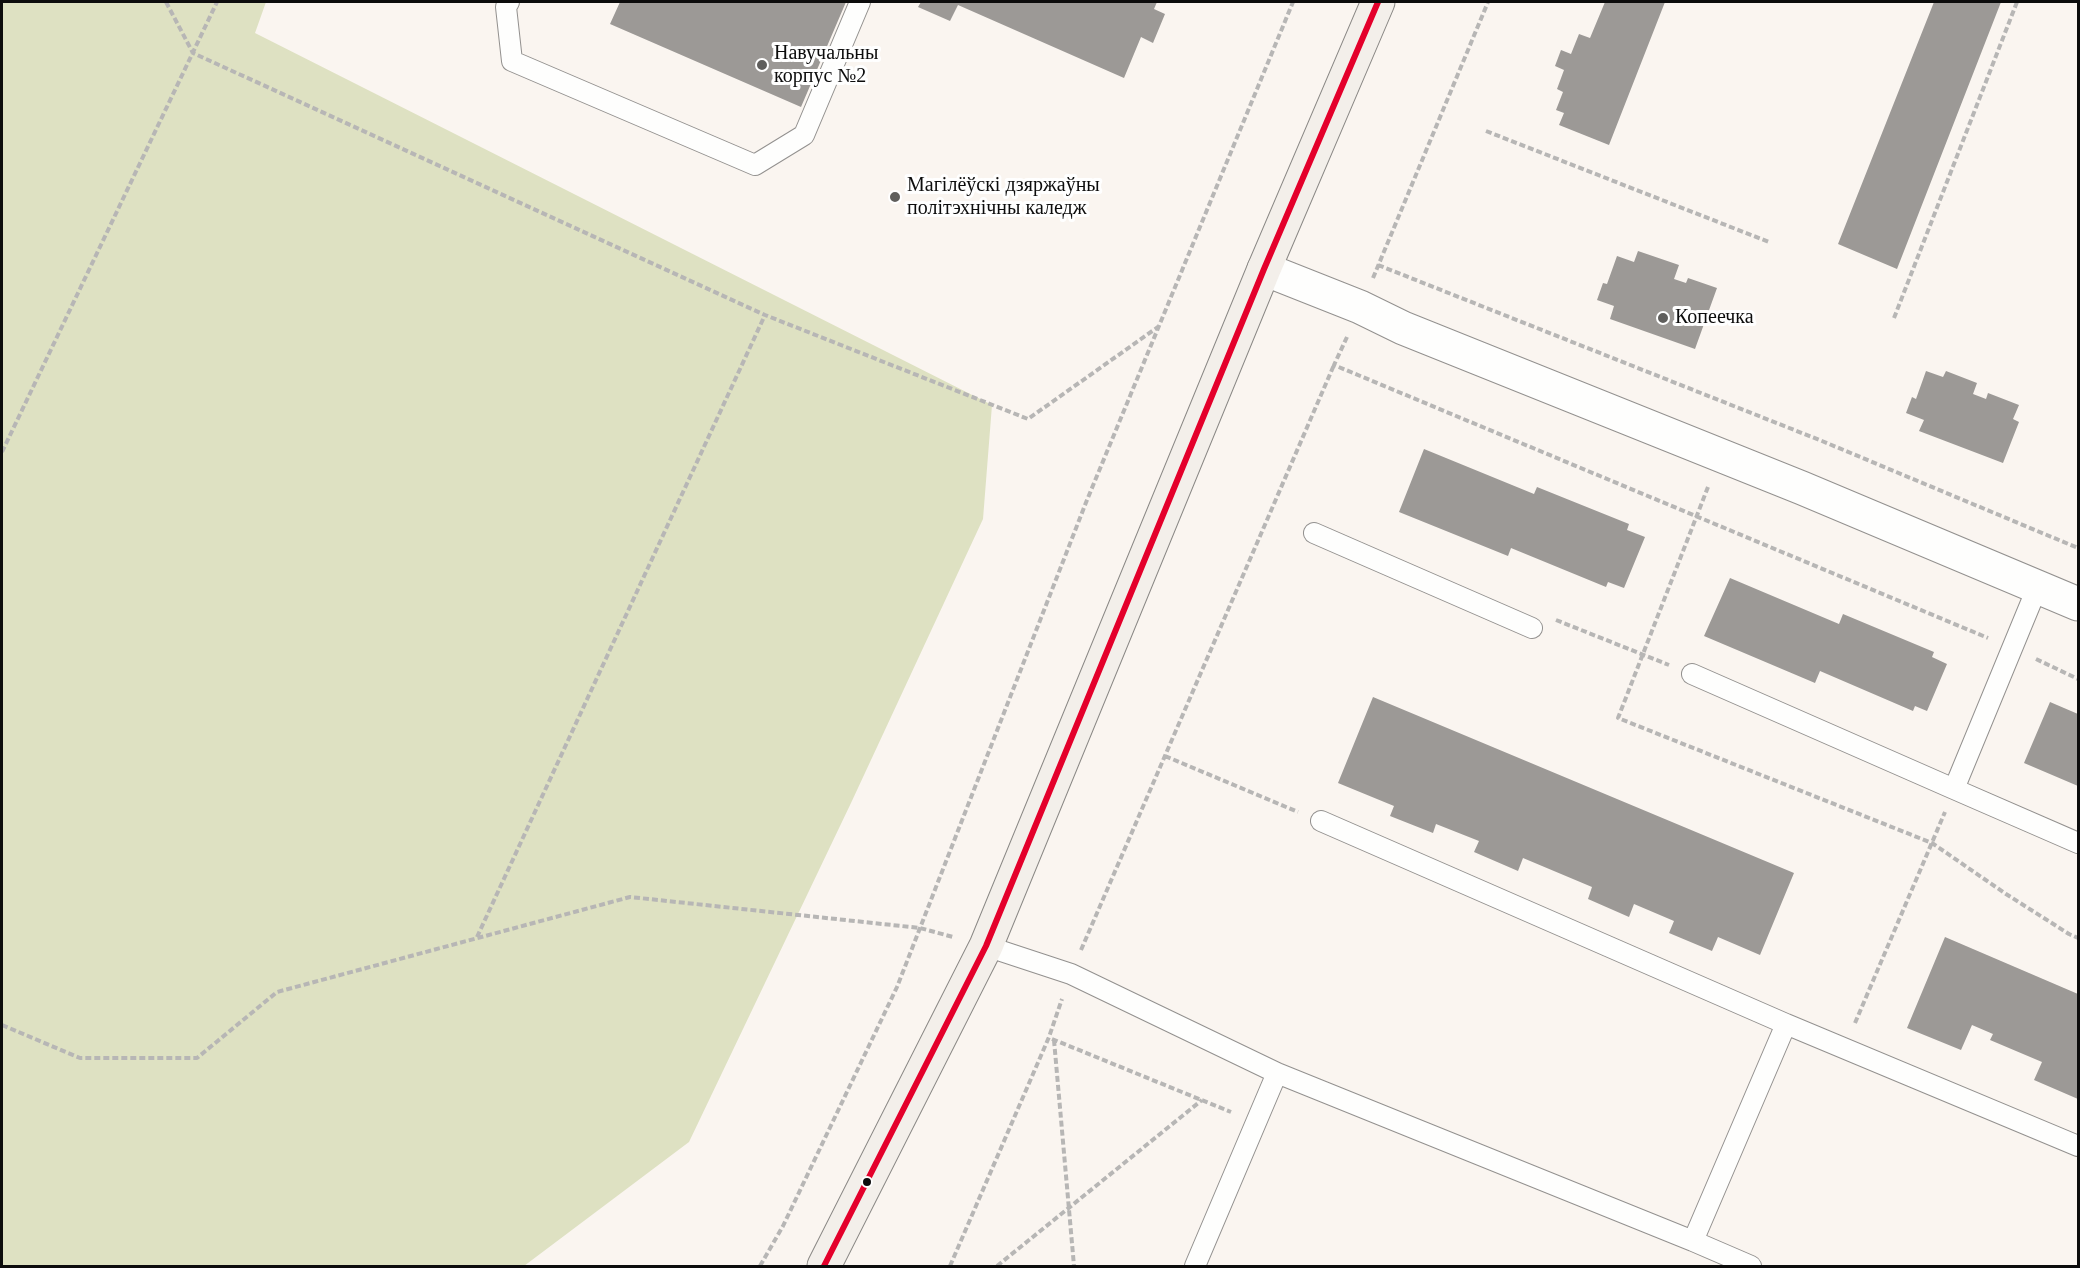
<!DOCTYPE html>
<html>
<head>
<meta charset="utf-8">
<style>
	body { margin:0 }
	#map { position:relative; width:2080px; height:1268px; overflow:hidden; background:#faf5f0; font-family:Georgia,serif }
	canvas { display:block }
	.frame { position:absolute; inset:0; border:3px solid #0c0c0c; pointer-events:none }
</style>
</head>
<body>
<div id="map">
<canvas width="2080" height="1268"></canvas>
<div class="frame"></div>
</div>
<script>
const g = document.querySelector('canvas').getContext('2d');
g.lineJoin = 'round';
function paint(path, color) {
  g.fillStyle = color;
  g.fill(path, 'evenodd');
}
function toPath(rows) {
  const path = new Path2D();
  for (const r of rows) {
    path.moveTo(r[0], r[1]);
    for (let i = 2; i < r.length; i += 2) path.lineTo(r[i], r[i + 1]);
  }
  return path;
}
function stroke(path, color, width, dash) {
  g.strokeStyle = color;
  g.lineWidth = width;
  g.lineCap = dash ? 'butt' : 'round';
  g.setLineDash(dash || []);
  g.stroke(path);
}
function label(font, color, halo, rows, align = 'center') {
  g.font = font + ' Georgia,serif';
  g.lineWidth = 6;
  g.setLineDash([]);
  g.textBaseline = 'middle';
  g.strokeStyle = halo;
  g.fillStyle = color;
  for (const [text, x, y, turn = 0] of rows) {
    g.save();
    g.translate(x, y);
    g.rotate((+turn || 0) * Math.PI / 180);
    g.textAlign = isNaN(turn) ? turn : align;
    if (halo) g.strokeText(text, 0, 0);
    g.fillText(text, 0, 0);
    g.restore();
  }
}
paint(toPath([
	[2,2,266,2,255,33,992,405,983,519,851,803,689,1142,524,1266,2,1266]
]), '#dee1c2');
paint(toPath([
	[620,2,846,2,801,107,610,24],
	[921,2,1157,2,1154,9,1165,14,1153,43,1141,37,1124,78,958,5,950,21,918,7],
	[1605,2,1665,2,1609,145,1559,125,1564,113,1556,110,1563,92,1557,89,1564,70,1555,66,1561,50,1571,54,1579,34,1590,38],
	[1934,2,2001,2,1897,269,1838,244],
	[1638,251,1679,265,1674,279,1686,283,1688,278,1717,288,1695,349,1610,319,1614,306,1597,300,1603,283,1607,284,1617,256,1634,262],
	[1926,371,1943,377,1946,371,1977,383,1973,394,1986,399,1988,393,2019,405,2013,419,2019,422,2003,463,1919,431,1924,420,1906,413,1912,397,1916,399],
	[1424,449,1534,494,1537,487,1629,524,1627,530,1645,537,1624,588,1608,582,1606,587,1511,548,1508,556,1399,512],
	[1730,578,1839,624,1843,614,1934,652,1932,657,1947,664,1927,711,1915,706,1913,711,1820,671,1815,683,1704,636],
	[1373,697,1794,873,1760,955,1718,937,1712,951,1669,933,1674,921,1634,904,1629,917,1588,899,1592,887,1523,858,1518,871,1474,852,1479,841,1436,824,1433,833,1390,816,1394,806,1338,783],
	[2050,702,2078,714,2078,786,2024,763],
	[1945,937,2078,994,2078,1099,2034,1080,2042,1062,1990,1040,1993,1034,1972,1025,1961,1050,1907,1028]
]), '#9c9996');
const service = toPath([
	[509,2,506,7,512,61,755,165,804,135,860,2],
	[1314,533,1532,628],
	[2037,588,1954,789,2078,843],
	[1692,674,1954,789],
	[1321,821,1786,1024],
	[986,946,1071,974,1277,1073,1693,1241,1751,1266],
	[1693,1241,1786,1024,2078,1146],
	[1195,1266,1277,1073]
]);
const minor = toPath([
	[1264,269,1360,307,1403,328,1802,488,2078,604]
]);
const secondary = toPath([
	[824,1266,986,946,1264,269,1378,2]
]);
stroke(service, '#93918f', 22);
stroke(minor, '#93918f', 35);
stroke(secondary, '#8a8885', 35);
stroke(toPath([
	[166,2,193,53,765,315,1028,419,1158,327],
	[1486,131,1769,242],
	[1378,265,1822,441,2078,548],
	[1373,278,1488,2],
	[1894,318,2017,2],
	[1347,337,1334,365,1988,638],
	[2,452,217,2],
	[1708,487,1618,718,1932,843,2006,894,2069,934,2078,938],
	[1556,620,1669,665],
	[2036,659,2078,679],
	[1165,756,1298,812],
	[477,937,765,315],
	[1081,950,1334,365],
	[1855,1023,1945,812],
	[2,1025,80,1058,197,1058,277,992,630,897,920,928,953,937],
	[1052,1039,1231,1112],
	[1054,1040,1074,1266],
	[760,1266,783,1226,897,987,1087,500,1293,2],
	[950,1266,1049,1037,1062,999],
	[997,1266,1202,1100]
]), '#b7b6b5', 4, [6, 3]);
stroke(service, '#fefefd', 20);
stroke(minor, '#fefefd', 33);
stroke(secondary, '#f3efea', 33);
stroke(toPath([
	[824,1266,986,946,1264,269,1378,2]
]), '#e4002b', 6);
for (const [x, y, r, color] of [
	[762,65,6,"#5f5e5c"],
	[895,197,6,"#5f5e5c"],
	[1663,318,6,"#5f5e5c"],
	[867,1182,5,"#0c0c0c"]
]) {
  const dot = new Path2D();
  dot.arc(x, y, r, 0, 2 * Math.PI);
  g.fillStyle = color;
  g.fill(dot);
  stroke(dot, '#fff', 2);
}
label('20px', '#0c0c0c', '#fff', [
	["Навучальны",774,54],
	["корпус №2",774,77],
	["Магілёўскі дзяржаўны",907,186],
	["політэхнічны каледж",907,209],
	["Копеечка",1675,318]
], 'left');
</script>
</body>
</html>
